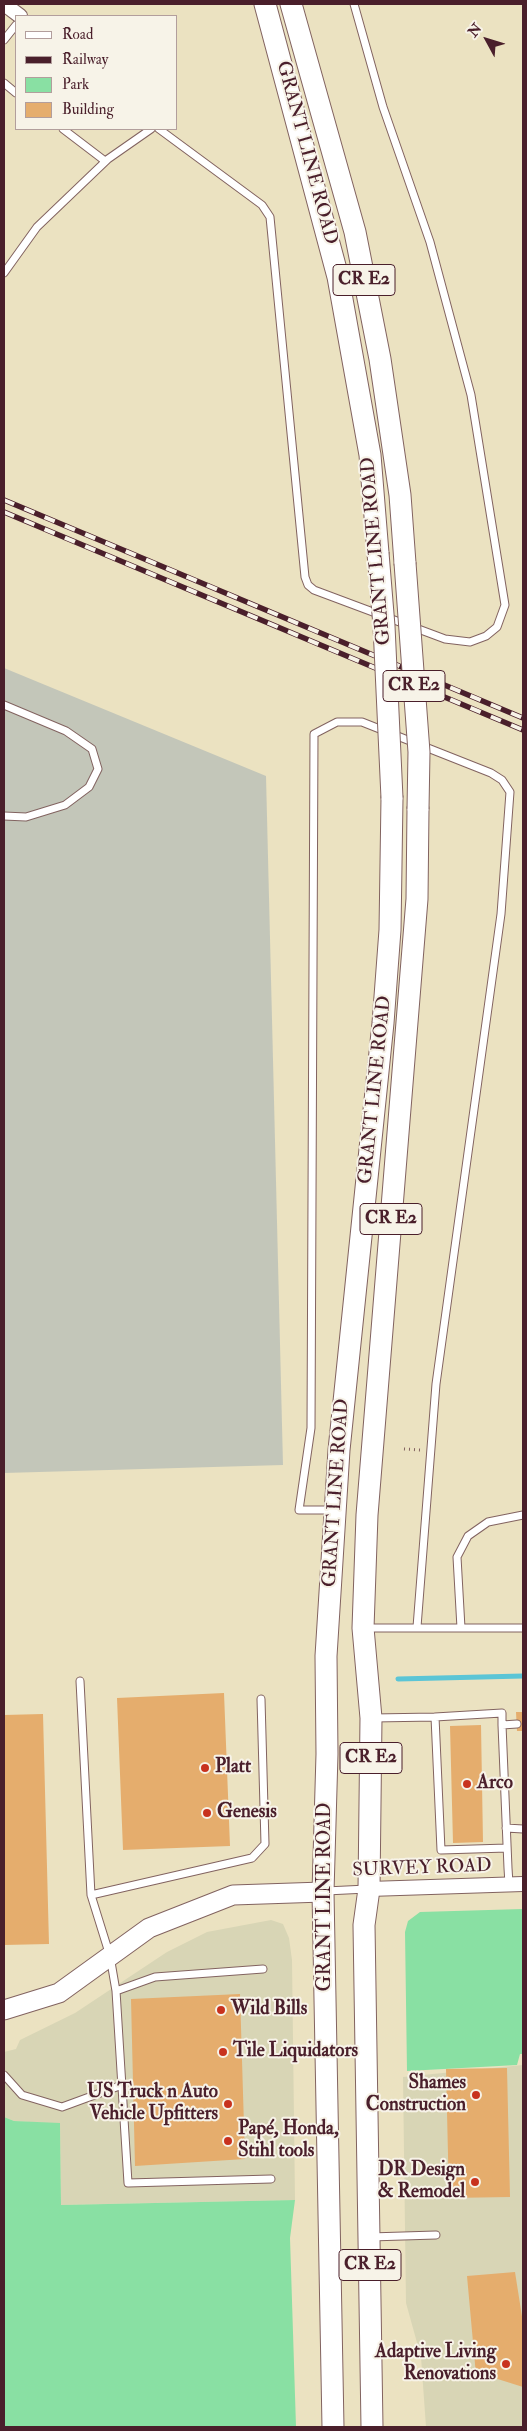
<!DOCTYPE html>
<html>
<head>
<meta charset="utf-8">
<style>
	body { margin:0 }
	#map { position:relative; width:527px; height:2431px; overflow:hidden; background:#ebe2c1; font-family:"IM FELL Double Pica",serif }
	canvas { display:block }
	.frame { position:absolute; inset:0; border:5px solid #4a1f2b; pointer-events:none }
	.legend { position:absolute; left:15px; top:15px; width:162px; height:115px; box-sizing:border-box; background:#f7f3e8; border:1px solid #b29e9c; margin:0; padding:6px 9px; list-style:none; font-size:15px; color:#4a1f2b }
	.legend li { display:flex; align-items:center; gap:10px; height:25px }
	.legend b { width:25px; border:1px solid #b29e9c }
	.north { position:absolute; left:462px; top:15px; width:50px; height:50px; -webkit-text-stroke:4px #f7f3e8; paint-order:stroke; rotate:309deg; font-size:14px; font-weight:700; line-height:20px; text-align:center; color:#4a1f2b }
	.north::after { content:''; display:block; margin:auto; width:18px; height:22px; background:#4a1f2b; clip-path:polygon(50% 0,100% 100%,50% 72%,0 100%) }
</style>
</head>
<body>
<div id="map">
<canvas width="527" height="2431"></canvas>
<div class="frame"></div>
<ul class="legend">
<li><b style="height:6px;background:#fff"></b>Road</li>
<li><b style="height:6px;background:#4a1f2b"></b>Railway</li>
<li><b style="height:14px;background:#89e0a3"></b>Park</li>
<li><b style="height:14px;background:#e5ad6d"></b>Building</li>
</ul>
<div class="north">N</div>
</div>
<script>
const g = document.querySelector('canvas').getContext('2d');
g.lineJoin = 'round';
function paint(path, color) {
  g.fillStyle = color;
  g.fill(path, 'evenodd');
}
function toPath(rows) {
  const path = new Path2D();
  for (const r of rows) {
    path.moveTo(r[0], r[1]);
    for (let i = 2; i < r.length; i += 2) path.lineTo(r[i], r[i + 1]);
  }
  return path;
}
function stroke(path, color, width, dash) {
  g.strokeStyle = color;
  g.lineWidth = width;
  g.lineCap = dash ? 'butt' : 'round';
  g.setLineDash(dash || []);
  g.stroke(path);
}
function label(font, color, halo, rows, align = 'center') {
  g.font = font + ' "IM FELL Double Pica",serif';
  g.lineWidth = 4;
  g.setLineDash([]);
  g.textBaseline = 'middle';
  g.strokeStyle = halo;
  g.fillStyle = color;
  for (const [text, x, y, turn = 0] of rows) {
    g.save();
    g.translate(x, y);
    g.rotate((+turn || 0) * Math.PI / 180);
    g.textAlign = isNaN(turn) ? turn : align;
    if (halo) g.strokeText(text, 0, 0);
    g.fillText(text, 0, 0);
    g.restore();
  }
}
paint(toPath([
	[271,1920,283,1924,289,1938,292,1960,295,2200,61,2205,60,2124,14,2121,4,2117,4,2052,16,2049,20,2040,75,2013,167,1952,207,1932],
	[523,2065,523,2427,426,2427,421,2357,406,2303,403,2077]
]), '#d8d5b5');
paint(toPath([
	[4,668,266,776,283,1465,4,1473]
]), '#c3c6b9');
paint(toPath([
	[523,1909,523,2054,520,2054,517,2065,407,2071,405,1932,408,1921,420,1912],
	[4,2117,14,2121,60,2123,61,2205,295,2200,290,2238,296,2427,4,2427]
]), '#89e0a3');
stroke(toPath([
	[398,1679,523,1676]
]), '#5bc5d6', 5);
paint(toPath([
	[224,1693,230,1846,123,1850,117,1698],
	[516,1712,523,1712,523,1731,517,1731],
	[43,1714,49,1944,4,1945,4,1715],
	[481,1725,483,1842,453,1843,450,1726],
	[240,1994,245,2159,135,2166,131,1999],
	[507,2068,510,2197,449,2198,446,2069],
	[515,2272,523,2323,523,2387,485,2375,476,2375,467,2276]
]), '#e5ad6d');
const lane = toPath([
	[4,40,16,25],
	[4,83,16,93],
	[63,129,105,161],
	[159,129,262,205,270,217,305,577,308,585,314,590,445,639,470,642,486,636,497,627,505,605,471,395,430,242,383,107,354,4],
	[4,273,37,227,108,159,151,129],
	[4,705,66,731,92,749,98,769,89,787,65,805,26,817,4,816],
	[333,1510,299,1510,311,1428,314,734,337,722,362,722,491,773,502,780,510,792,501,914,436,1384,417,1627],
	[523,1515,488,1522,468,1536,457,1557,461,1628,523,1628],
	[366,1628,461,1628],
	[80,1681,91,1895],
	[261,1699,265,1844,252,1858,91,1895,110,1956,116,1991,155,1977,263,1969],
	[373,1718,435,1717],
	[502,1725,517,1724],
	[506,1828,523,1829],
	[507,1848,441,1850,435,1717,502,1713,502,1725,508,1868,509,1884],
	[326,1891,367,1889],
	[116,1991,128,2183,271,2179],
	[4,2075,22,2095,62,2107,122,2085],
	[370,2237,436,2235]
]);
const street = toPath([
	[4,4,20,16],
	[369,1889,523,1884]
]);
const secondary = toPath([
	[4,2010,59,1993,149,1928,233,1895,323,1892]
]);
const primary = toPath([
	[265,4,338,277,370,455,378,553],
	[291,4,355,232,380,359,400,495,405,563],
	[333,2427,323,1892,327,1754,326,1656,339,1450,383,1023,390,930,392,798],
	[372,2427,364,1925,369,1889,371,1718,363,1628,367,1515,417,899,418,809]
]);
stroke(lane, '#826360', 9);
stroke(street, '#826360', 16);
stroke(secondary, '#826360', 21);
stroke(primary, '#826360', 23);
stroke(toPath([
	[404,1449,421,1450]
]), '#826360', 3, [1, 4]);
stroke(lane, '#fff', 7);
stroke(street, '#fff', 14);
stroke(secondary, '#fff', 19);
stroke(primary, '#fff', 21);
const rail = toPath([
	[4,500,523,718],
	[4,512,523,730]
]);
stroke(rail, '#4a1f2b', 5.5);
stroke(rail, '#f7f3e8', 4, [11]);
const primaryBridge = toPath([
	[378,553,384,626,392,798],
	[405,563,419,752,418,809]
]);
stroke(primaryBridge, '#826360', 23, []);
stroke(primaryBridge, '#fff', 21);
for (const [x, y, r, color] of [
	[205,1768,5,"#c8321e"],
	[467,1784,5,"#c8321e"],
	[207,1813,5,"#c8321e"],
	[221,2010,5,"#c8321e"],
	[223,2052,5,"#c8321e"],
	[476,2095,5,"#c8321e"],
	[228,2104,5,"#c8321e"],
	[228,2141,5,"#c8321e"],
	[475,2182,5,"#c8321e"],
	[506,2364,5,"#c8321e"]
]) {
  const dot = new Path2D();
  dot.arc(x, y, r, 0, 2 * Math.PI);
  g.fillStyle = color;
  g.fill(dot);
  stroke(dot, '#f7f3e8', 2);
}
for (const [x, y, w] of [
	[364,280,62],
	[414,686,62],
	[391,1219,62],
	[371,1758,62],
	[370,2265,62]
]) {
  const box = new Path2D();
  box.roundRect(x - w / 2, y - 15.5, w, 31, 4);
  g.fillStyle = '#f7f3e8';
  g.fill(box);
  stroke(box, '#4a1f2b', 1);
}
label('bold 18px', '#4a1f2b', null, [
	["CR E2",364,280],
	["CR E2",414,686],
	["CR E2",391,1219],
	["CR E2",371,1758],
	["CR E2",370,2265]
]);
label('19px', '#4a1f2b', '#f7f3e8', [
	["GRANT LINE ROAD",306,153,75],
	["GRANT LINE ROAD",377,551,-95],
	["GRANT LINE ROAD",376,1090,-84],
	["GRANT LINE ROAD",337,1493,-86],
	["SURVEY ROAD",422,1869,-2],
	["GRANT LINE ROAD",326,1897,-90]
]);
label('bold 19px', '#4a1f2b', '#f7f3e8', [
	["Platt",215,1768],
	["Arco",477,1784],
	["Genesis",217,1813],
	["Wild Bills",231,2010],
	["Tile Liquidators",233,2052],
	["Shames",466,2084,"right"],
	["Construction",466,2106,"right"],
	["US Truck n Auto",218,2093,"right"],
	["Vehicle Upfitters",218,2115,"right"],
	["Papé, Honda,",238,2130],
	["Stihl tools",238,2152],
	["DR Design",465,2171,"right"],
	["& Remodel",465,2193,"right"],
	["Adaptive Living",496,2353,"right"],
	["Renovations",496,2375,"right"]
], 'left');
</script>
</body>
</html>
